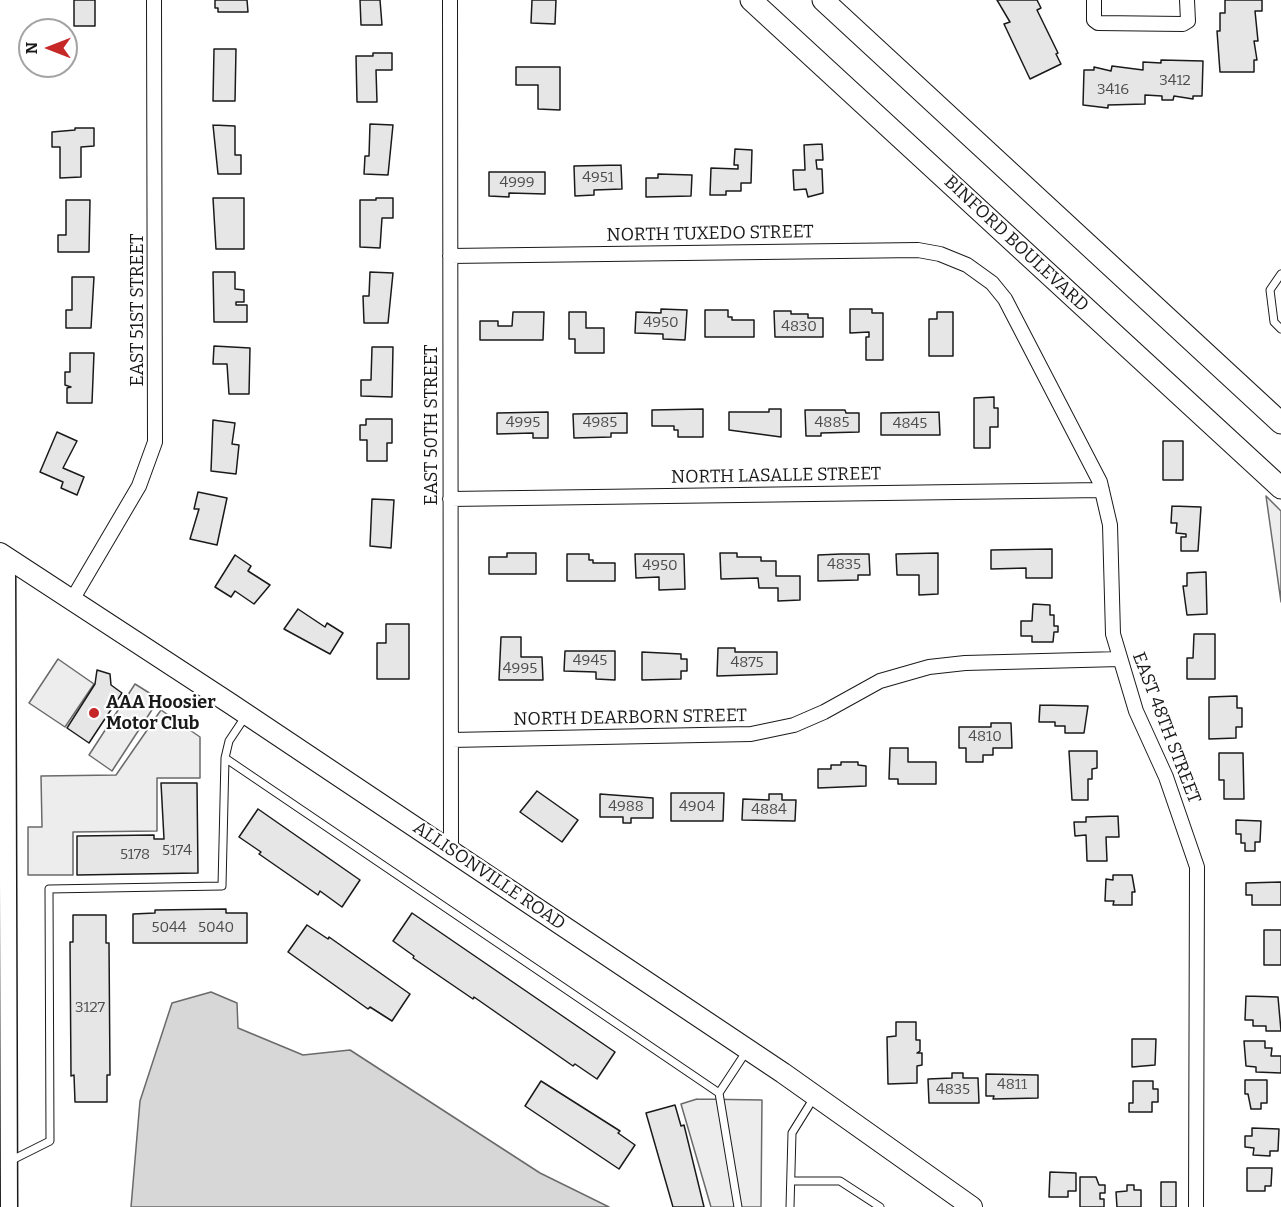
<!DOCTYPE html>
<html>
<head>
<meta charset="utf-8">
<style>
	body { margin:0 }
	#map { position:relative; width:1281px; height:1207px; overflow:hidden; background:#fff; font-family:Bitter,serif }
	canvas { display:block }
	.north { position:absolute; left:18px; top:18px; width:60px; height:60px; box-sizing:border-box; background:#fff; border:2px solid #a3a3a3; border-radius:50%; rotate:270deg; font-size:16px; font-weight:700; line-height:24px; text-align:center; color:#1a1a1a }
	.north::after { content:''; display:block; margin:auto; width:21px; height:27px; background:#c62828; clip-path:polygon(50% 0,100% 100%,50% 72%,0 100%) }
</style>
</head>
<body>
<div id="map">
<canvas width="1281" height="1207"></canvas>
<div class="north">N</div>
</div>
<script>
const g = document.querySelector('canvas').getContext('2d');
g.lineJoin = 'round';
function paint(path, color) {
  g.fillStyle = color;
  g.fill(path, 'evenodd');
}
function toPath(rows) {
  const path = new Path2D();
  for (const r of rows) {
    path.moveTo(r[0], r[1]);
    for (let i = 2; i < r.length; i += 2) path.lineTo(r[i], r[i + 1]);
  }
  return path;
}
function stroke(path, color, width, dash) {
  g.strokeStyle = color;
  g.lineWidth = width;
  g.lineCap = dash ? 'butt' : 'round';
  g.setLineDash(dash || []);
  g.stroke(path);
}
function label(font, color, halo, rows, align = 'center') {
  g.font = font + ' Bitter,serif';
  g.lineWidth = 4.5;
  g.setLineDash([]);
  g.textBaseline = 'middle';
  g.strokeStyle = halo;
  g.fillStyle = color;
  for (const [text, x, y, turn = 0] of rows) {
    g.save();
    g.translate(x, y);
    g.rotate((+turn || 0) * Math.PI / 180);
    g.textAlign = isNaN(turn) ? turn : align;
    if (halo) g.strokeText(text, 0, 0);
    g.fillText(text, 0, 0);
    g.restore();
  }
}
const built = toPath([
	[1266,496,1281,511,1281,602,1266,496],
	[58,659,94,684,65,727,29,703,58,659],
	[135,684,159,699,112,771,89,755,135,684],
	[161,710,200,737,200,778,157,778,157,831,73,832,73,875,28,875,28,827,42,827,41,776,116,775,161,710],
	[697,1099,762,1100,761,1207,711,1207,681,1104,697,1099]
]);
paint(built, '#ededed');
stroke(built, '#6a6a6a', 1.5);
const water = toPath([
	[211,992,237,1003,238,1028,303,1055,350,1050,540,1173,609,1207,131,1207,140,1101,172,1003,211,992]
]);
paint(water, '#d7d7d7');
stroke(water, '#6a6a6a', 1.5);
const building = toPath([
	[74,0,95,0,95,26,74,26,74,0],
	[215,0,247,0,248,12,218,12,218,8,215,8,215,0],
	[360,0,380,0,382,25,361,25,360,0],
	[532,0,556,0,555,24,531,23,532,0],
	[997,0,1037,0,1041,8,1037,10,1058,53,1056,54,1061,64,1030,79,1004,24,1010,22,997,0],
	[1225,0,1262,0,1262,11,1255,11,1258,41,1254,41,1257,60,1254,60,1254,72,1220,72,1217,31,1220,31,1220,13,1225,13,1225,0],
	[214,49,236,49,235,101,213,101,214,49],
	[373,53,392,53,392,70,376,70,377,102,357,102,356,56,373,56,373,53],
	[1161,60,1203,61,1202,96,1193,96,1193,99,1174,96,1173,100,1162,100,1162,96,1145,95,1145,104,1108,105,1108,108,1083,105,1084,70,1094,70,1094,67,1111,71,1112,66,1143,70,1143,62,1161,63,1161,60],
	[516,67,560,67,560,110,538,109,538,85,516,85,516,67],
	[370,124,393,125,388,175,364,174,365,156,369,156,370,124],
	[213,125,235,126,235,155,241,155,241,174,218,174,213,125],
	[75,128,94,128,94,146,81,147,81,177,60,178,60,147,52,147,52,132,75,130,75,128],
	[822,144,823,160,816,160,817,169,822,169,823,193,808,197,806,189,794,190,793,170,805,170,804,145,822,144],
	[735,149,752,150,751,183,741,183,741,191,726,191,726,195,710,195,711,168,738,169,738,165,734,165,735,149],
	[621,165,622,189,594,190,594,195,575,196,574,166,621,165],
	[489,172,545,172,545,194,509,193,509,197,489,196,489,172],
	[658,174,692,175,691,196,646,197,646,178,658,178,658,174],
	[213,198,244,198,244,249,216,249,213,198],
	[376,198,393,198,393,218,382,218,380,248,360,247,360,200,376,200,376,198],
	[66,200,90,200,89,252,58,252,58,235,66,235,66,200],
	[213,272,235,272,235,289,244,290,244,302,236,302,236,305,247,305,247,322,214,322,213,272],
	[370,272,393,273,388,323,364,323,363,296,369,296,370,272],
	[72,277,94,277,91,328,66,328,66,310,72,310,72,277],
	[661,309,687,310,685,340,663,339,663,334,635,333,636,312,661,313,661,309],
	[850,309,872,309,872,313,883,313,883,360,866,360,866,337,869,337,869,332,850,333,850,309],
	[705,310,728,310,728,317,732,317,732,320,754,320,754,337,705,337,705,310],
	[774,311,791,311,791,314,808,314,808,318,823,318,823,337,775,337,774,311],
	[513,312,544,312,543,340,480,340,480,321,498,321,498,326,512,326,513,312],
	[569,312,586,312,586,328,604,328,604,353,575,353,575,339,569,339,569,312],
	[937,312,953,312,953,356,929,356,929,319,937,319,937,312],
	[214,346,250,348,249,394,229,394,227,364,213,364,214,346],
	[372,347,393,347,392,397,361,396,361,380,371,380,372,347],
	[70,353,94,353,92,403,67,403,67,388,71,387,65,385,65,372,70,372,70,353],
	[994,397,994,408,998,408,998,427,990,427,990,448,974,448,974,398,994,397],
	[703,409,703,437,678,437,678,430,674,430,674,426,652,426,652,410,703,409],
	[769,409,781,409,781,437,729,430,729,412,769,412,769,409],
	[805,410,845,410,846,413,859,413,859,432,821,433,821,436,806,436,805,410],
	[548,412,548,438,533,438,533,433,497,434,497,413,548,412],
	[939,412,940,435,881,435,881,413,939,412],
	[627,413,627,433,611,433,611,437,574,438,573,414,627,413],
	[366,419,392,419,392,443,387,443,387,461,367,461,367,440,360,440,360,425,366,425,366,419],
	[213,420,235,423,232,444,239,445,236,474,211,471,213,420],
	[57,432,77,441,63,468,84,477,77,495,61,488,63,482,40,472,57,432],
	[1163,441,1183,441,1183,480,1163,480,1163,441],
	[198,492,227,498,217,545,190,539,199,509,194,509,198,492],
	[372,499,394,500,391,548,370,546,372,499],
	[1172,506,1201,507,1198,551,1181,551,1181,537,1186,537,1186,534,1176,533,1177,523,1171,523,1172,506],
	[1052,549,1052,578,1026,578,1026,568,991,569,991,550,1052,549],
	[507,553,536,553,536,574,489,574,489,557,507,557,507,553],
	[720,553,737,553,737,557,761,557,761,561,776,561,776,576,800,576,800,600,778,601,778,588,759,588,758,578,721,579,720,553],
	[938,553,938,594,919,595,919,575,897,575,896,554,938,553],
	[567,554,589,554,589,560,593,560,593,563,615,563,615,581,567,581,567,554],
	[635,554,684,554,685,589,659,590,659,577,636,578,635,554],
	[841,554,869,554,870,575,858,575,858,580,818,581,818,555,841,554],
	[235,555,251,566,248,571,270,585,254,604,235,591,231,597,215,587,235,555],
	[1206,572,1207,614,1187,615,1183,586,1187,586,1187,573,1206,572],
	[1033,604,1050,605,1050,615,1054,615,1054,626,1058,626,1058,632,1054,632,1053,642,1032,642,1032,636,1021,636,1021,621,1032,621,1033,604],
	[298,609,325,627,327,623,343,633,330,654,284,629,298,609],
	[386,624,409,624,409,679,377,679,377,643,386,643,386,624],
	[1194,634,1215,634,1215,679,1187,679,1187,658,1193,658,1194,634],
	[501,637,521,637,521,657,542,657,543,680,499,680,501,637],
	[718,648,735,648,735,652,777,652,777,674,717,676,718,648],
	[565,651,615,651,615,680,596,679,596,672,564,671,565,651],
	[642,652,681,654,681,659,687,659,687,671,681,671,681,679,642,680,642,652],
	[97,670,110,674,111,685,122,693,89,743,67,728,95,684,97,670],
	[1237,696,1237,708,1242,708,1242,727,1236,727,1236,738,1209,739,1209,697,1237,696],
	[1040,705,1088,706,1084,733,1065,733,1065,726,1055,726,1055,722,1039,722,1040,705],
	[991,723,1011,723,1012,748,993,748,993,755,983,755,983,762,966,762,966,748,959,748,959,727,991,727,991,723],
	[890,748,908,748,908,762,936,762,936,784,898,784,898,779,889,779,890,748],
	[1069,751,1097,751,1097,768,1092,769,1092,779,1088,779,1088,800,1072,800,1069,751],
	[1219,753,1243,753,1244,799,1224,799,1224,780,1219,780,1219,753],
	[841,762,858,762,858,765,866,766,866,786,818,788,818,769,831,769,831,765,841,765,841,762],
	[161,783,197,783,198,873,77,875,77,836,154,835,154,839,164,839,161,783],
	[537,791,578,820,562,842,520,812,537,791],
	[671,793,724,793,723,821,671,821,671,793],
	[600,794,653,798,653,818,631,818,631,823,623,823,623,817,600,817,600,794],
	[769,794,782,794,782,800,796,800,795,821,742,820,743,799,769,800,769,794],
	[258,809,360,880,342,907,320,891,318,895,259,854,261,852,239,837,258,809],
	[1118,816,1119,837,1106,837,1107,861,1087,861,1086,835,1075,836,1074,822,1086,822,1086,817,1118,816],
	[1236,820,1261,821,1260,842,1255,842,1255,851,1245,851,1245,843,1241,843,1241,834,1236,834,1236,820],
	[1113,875,1132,875,1135,892,1132,892,1132,905,1113,905,1114,901,1105,901,1106,879,1113,880,1113,875],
	[1281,882,1281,905,1252,905,1252,895,1246,895,1246,883,1281,882],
	[226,909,226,913,247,913,247,943,133,943,133,914,155,913,155,910,226,909],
	[412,913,615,1052,597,1079,575,1064,573,1066,474,997,473,999,413,958,414,956,393,941,412,913],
	[73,915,106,915,106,943,109,943,110,1075,107,1075,107,1102,75,1102,74,1075,71,1076,70,942,73,942,73,915],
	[307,925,328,939,329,937,410,994,392,1021,370,1007,368,1009,288,952,307,925],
	[1264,930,1281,930,1281,965,1264,965,1264,930],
	[1246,996,1278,997,1281,1031,1266,1031,1266,1026,1253,1026,1253,1020,1245,1020,1246,996],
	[896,1022,916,1022,916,1040,920,1040,920,1051,917,1053,922,1053,922,1065,917,1066,917,1083,888,1084,887,1037,896,1036,896,1022],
	[1132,1039,1156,1039,1155,1065,1132,1067,1132,1039],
	[1244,1041,1265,1041,1265,1048,1272,1048,1271,1056,1281,1056,1281,1073,1256,1072,1256,1067,1246,1066,1244,1041],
	[952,1073,963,1073,963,1078,978,1078,979,1103,929,1103,928,1079,952,1078,952,1073],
	[986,1074,1038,1075,1038,1098,993,1099,994,1096,986,1096,986,1074],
	[1245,1080,1267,1080,1267,1103,1261,1103,1261,1109,1251,1109,1248,1094,1245,1094,1245,1080],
	[541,1081,620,1131,618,1133,635,1145,619,1169,525,1106,541,1081],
	[1133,1081,1153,1081,1153,1089,1158,1089,1158,1102,1152,1102,1152,1112,1129,1112,1129,1103,1133,1103,1133,1081],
	[675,1105,681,1126,684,1125,704,1207,673,1207,646,1113,675,1105],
	[1252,1128,1279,1129,1278,1151,1270,1151,1270,1156,1253,1155,1254,1148,1245,1147,1245,1136,1252,1136,1252,1128],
	[1247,1168,1272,1168,1271,1186,1265,1186,1265,1191,1247,1191,1247,1168],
	[1050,1172,1076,1173,1076,1191,1068,1191,1068,1197,1049,1197,1050,1172],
	[1080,1177,1096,1177,1099,1185,1105,1185,1105,1193,1100,1193,1100,1199,1104,1199,1104,1207,1080,1207,1080,1177],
	[1161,1182,1176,1182,1176,1207,1161,1207,1161,1182],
	[1127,1185,1134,1185,1134,1190,1141,1190,1141,1207,1117,1207,1116,1192,1127,1191,1127,1185]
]);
paint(building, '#e6e6e6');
stroke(building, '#1a1a1a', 1.5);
const service = toPath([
	[1281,274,1270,290,1274,322,1281,329],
	[245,717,229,741,225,758,719,1093],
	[719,1093,738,1207],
	[719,1093,746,1052],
	[10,1161,50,1141,49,889,222,886,225,758],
	[791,1181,840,1181,880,1207],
	[790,1207,792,1133,815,1096]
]);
const minor = toPath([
	[450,0,451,851],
	[1094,0,1094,20,1098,23,1183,24,1188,21,1187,0],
	[450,256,918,250,940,254,967,265,992,283,1005,299,1100,482,1110,525,1113,634,1136,711,1166,777,1197,867,1196,1207],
	[450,499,1102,490],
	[72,600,139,486,155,442,154,0],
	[451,740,751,734,794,725,824,712,880,681,929,667,965,663,1120,659]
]);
const tertiary = toPath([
	[7,558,9,1207]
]);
const secondary = toPath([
	[0,553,231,704,783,1073,972,1207]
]);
const primary = toPath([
	[751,0,1281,488],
	[823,0,1281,423]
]);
stroke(service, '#1a1a1a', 9);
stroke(minor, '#1a1a1a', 16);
stroke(tertiary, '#1a1a1a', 19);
stroke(secondary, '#1a1a1a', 22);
stroke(primary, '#1a1a1a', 23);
stroke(service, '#fff', 7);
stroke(minor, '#fff', 14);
stroke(tertiary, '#fff', 16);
stroke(secondary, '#fff', 20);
stroke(primary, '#fff', 21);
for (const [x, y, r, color] of [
	[94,713,6,"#c62828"]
]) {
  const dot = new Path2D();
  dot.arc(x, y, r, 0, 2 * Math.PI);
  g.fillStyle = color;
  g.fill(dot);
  stroke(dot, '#fff', 2);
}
label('15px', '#4d4d4d', null, [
	["3412",1175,81],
	["3416",1113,90],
	["4951",598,178],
	["4999",517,183],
	["4950",661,323],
	["4830",799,327],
	["4995",523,423],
	["4985",600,423],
	["4885",832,423],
	["4845",910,424],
	["4835",844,565],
	["4950",660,566],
	["4945",590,661],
	["4875",747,663],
	["4995",520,669],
	["4810",985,737],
	["4988",626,807],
	["4904",697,807],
	["4884",769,810],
	["5174",177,851],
	["5178",135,855],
	["5044",169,928],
	["5040",216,928],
	["3127",90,1008],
	["4811",1012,1085],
	["4835",953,1090]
]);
label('18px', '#1a1a1a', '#fff', [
	["NORTH TUXEDO STREET",710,234,-1],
	["BINFORD BOULEVARD",1016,244,43],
	["EAST 51ST STREET",138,310,-90],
	["EAST 50TH STREET",432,425,-90],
	["NORTH LASALLE STREET",776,476,-1],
	["NORTH DEARBORN STREET",630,718,-1],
	["EAST 48TH STREET",1166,728,69],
	["ALLISONVILLE ROAD",489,876,34]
]);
label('bold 18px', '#1a1a1a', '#fff', [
	["AAA Hoosier",106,703],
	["Motor Club",106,724]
], 'left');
</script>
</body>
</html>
